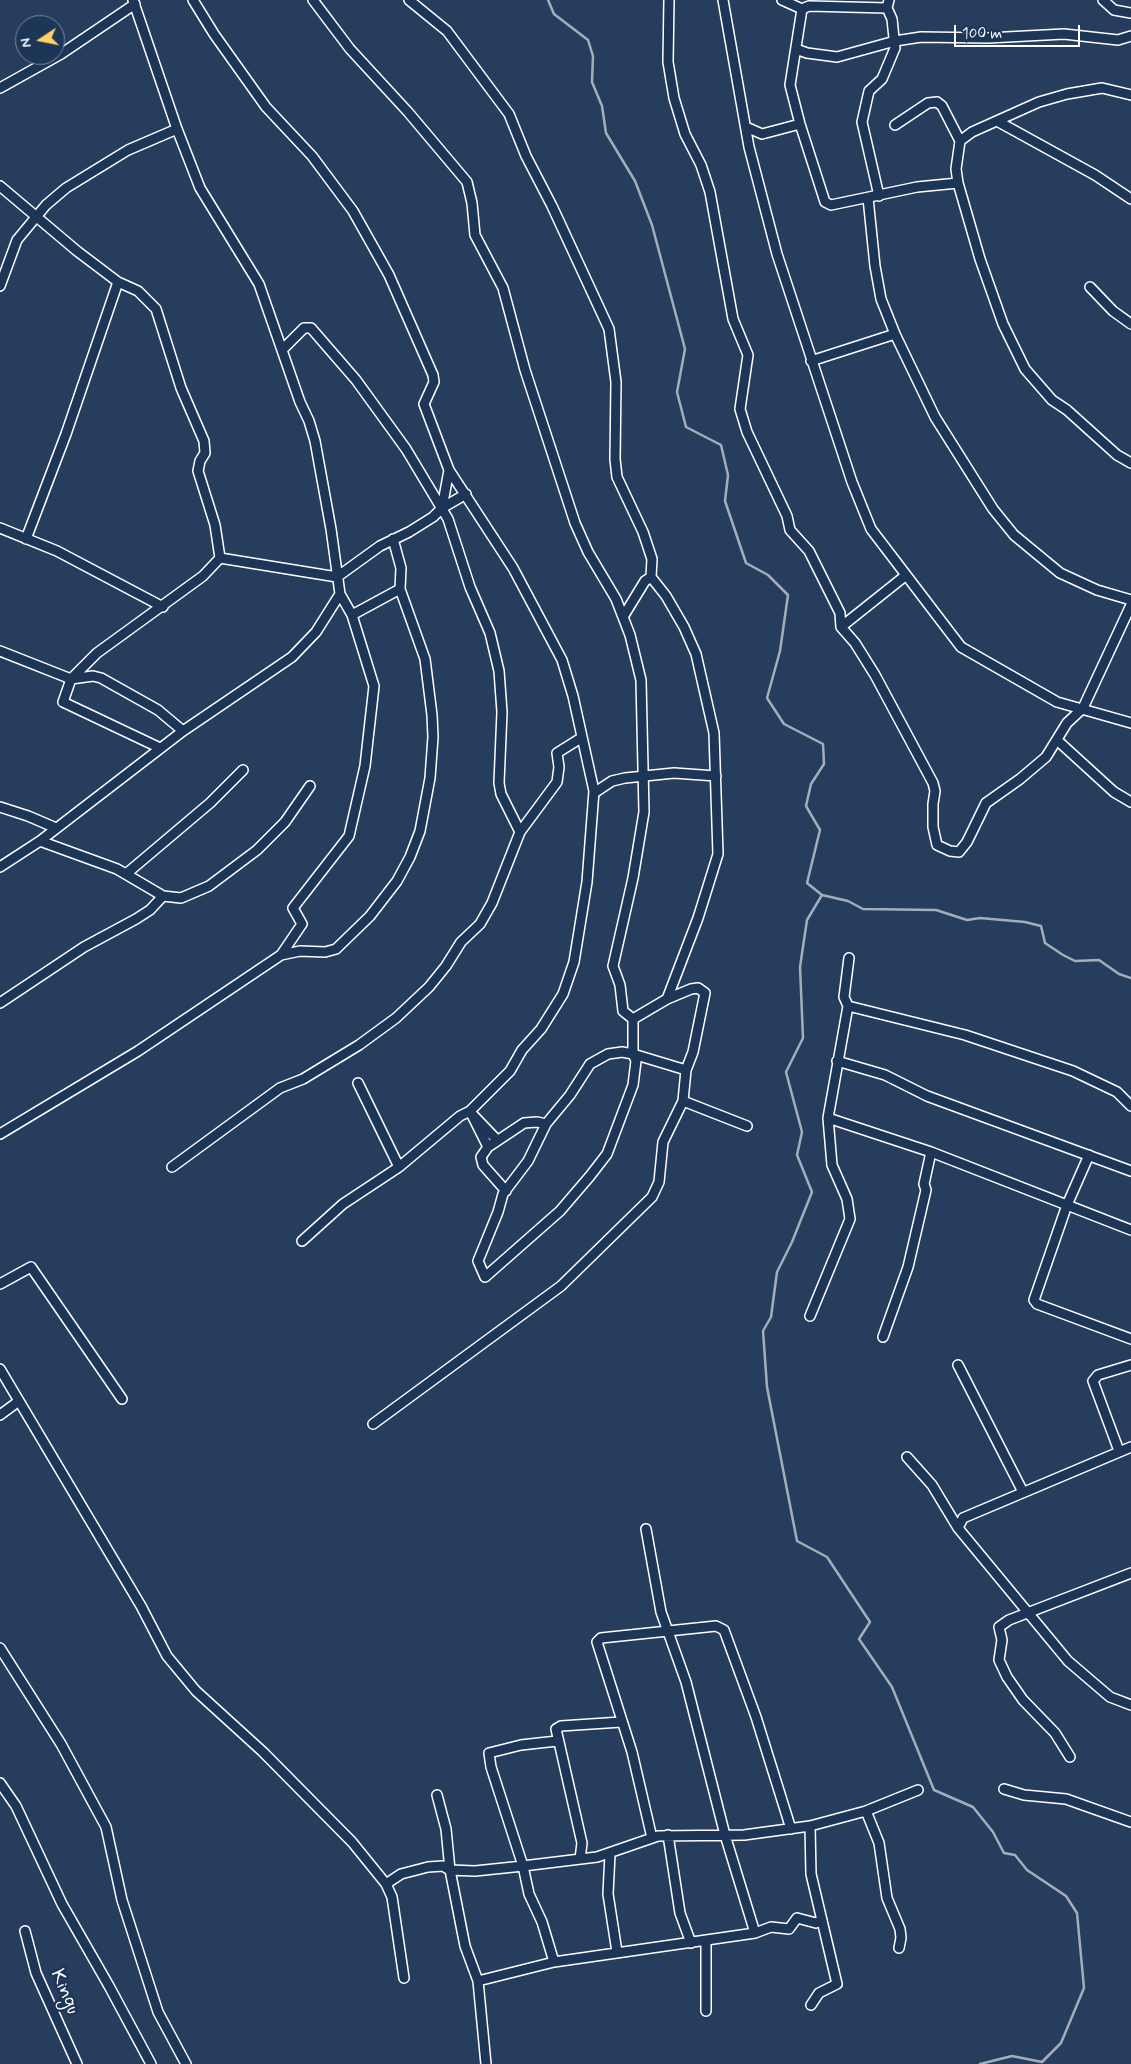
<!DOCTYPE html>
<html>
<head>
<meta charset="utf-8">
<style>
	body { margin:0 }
	#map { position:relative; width:1131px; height:2064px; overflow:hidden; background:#263d5e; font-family:Mynerve,sans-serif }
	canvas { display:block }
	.north { position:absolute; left:15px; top:15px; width:50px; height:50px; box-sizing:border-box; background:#1d3557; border:1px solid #77869a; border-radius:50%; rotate:259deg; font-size:14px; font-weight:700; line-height:20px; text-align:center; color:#fff }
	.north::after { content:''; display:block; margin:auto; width:18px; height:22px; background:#ffd166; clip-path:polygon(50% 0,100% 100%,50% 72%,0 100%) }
	.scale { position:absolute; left:954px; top:25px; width:126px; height:22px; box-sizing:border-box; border:2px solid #fff; border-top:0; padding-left:6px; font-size:15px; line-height:18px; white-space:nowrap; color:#fff; -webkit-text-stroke:4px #1d3557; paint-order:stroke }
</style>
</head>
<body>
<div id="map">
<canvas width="1131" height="2064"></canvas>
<div class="north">N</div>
<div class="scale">100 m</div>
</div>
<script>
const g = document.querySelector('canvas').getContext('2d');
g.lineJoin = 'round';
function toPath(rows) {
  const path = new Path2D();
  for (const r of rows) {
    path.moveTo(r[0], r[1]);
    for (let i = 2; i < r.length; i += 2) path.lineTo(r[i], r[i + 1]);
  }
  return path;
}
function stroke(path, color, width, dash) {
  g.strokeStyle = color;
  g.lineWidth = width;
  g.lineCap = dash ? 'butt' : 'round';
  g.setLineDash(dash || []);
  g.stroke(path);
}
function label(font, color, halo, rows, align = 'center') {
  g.font = font + ' Mynerve,sans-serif';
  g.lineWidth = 5;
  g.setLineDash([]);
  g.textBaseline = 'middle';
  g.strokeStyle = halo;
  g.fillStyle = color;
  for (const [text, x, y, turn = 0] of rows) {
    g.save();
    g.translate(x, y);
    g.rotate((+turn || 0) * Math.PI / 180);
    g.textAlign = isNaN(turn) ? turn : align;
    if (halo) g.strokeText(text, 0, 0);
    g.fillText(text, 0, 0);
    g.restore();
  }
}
stroke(toPath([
	[548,0,554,14,588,40,593,56,592,82,602,106,606,133,635,181,652,225,685,349,677,392,686,427,721,445,728,475,725,501,746,563,768,575,788,595,780,651,767,698,784,724,823,744,824,764,811,784,806,806,820,830,807,883,822,895,807,920,800,967,803,1038,786,1072,802,1132,797,1155,812,1192,792,1242,777,1272,771,1317,763,1331,767,1387,797,1541,827,1557,870,1622,859,1639,892,1687,934,1790,973,1807,993,1832,1004,1853,1015,1855,1027,1870,1066,1896,1077,1913,1084,1988,1061,2043,1042,2062,1012,2056,980,2064],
	[822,895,848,901,863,909,936,910,967,920,980,918,1025,922,1041,926,1045,943,1063,955,1075,961,1099,960,1119,974,1131,978]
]), '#a4aebb', 2.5);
const minor = toPath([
	[193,0,214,34,266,107,312,156,353,211,389,275,433,375,434,382,424,404,449,470,513,568,562,660,573,696,594,791,587,882,574,962,563,994,541,1029,522,1050,510,1071,470,1111,460,1116,399,1167,343,1204,302,1241],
	[313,0,350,49,408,112,467,182,472,203,475,235,503,288,525,370,575,523,588,552,616,599,630,635,641,680,644,812,633,878,613,966,620,985,623,1011,633,1019,633,1054,636,1061,633,1085,607,1154,590,1176,560,1211,485,1277,478,1261,498,1212,503,1194,528,1161,546,1124],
	[409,0,447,31,509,114,526,156,552,206,609,329,616,382,615,459,617,477,643,532,652,559,651,577,645,581,623,617],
	[669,0,668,62,674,98,685,134,701,165,710,192,733,319,748,355,740,409,747,432,787,516,790,530,809,551,840,613,841,627,855,643,875,675,933,783,935,791,933,804,933,827,937,845,950,851,959,852,967,842,986,803,1020,779,1046,757,1067,723,1083,708,1131,605],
	[723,0,749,147,777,254,852,482,871,529,961,647,1057,702,1131,723],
	[782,0,802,9,809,6,887,8],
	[1103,0,1114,10,1131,13],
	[802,9,790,85,800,124,825,202,831,205,917,187,958,183],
	[796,49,807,53,837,57,895,41,921,37,988,38,1064,34,1118,40,1131,36],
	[0,88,61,54,135,4],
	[1131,95,1102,88,1067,94,1039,102,972,132,960,141,956,169,958,183,980,259,1003,324,1025,369,1052,400,1067,410,1117,455,1131,463],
	[997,121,1095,175,1131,199],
	[895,125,928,103,937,102,942,106,960,141],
	[746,127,762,134,800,124],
	[0,186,77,251,118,282,138,291,156,309,181,388,204,441,205,453,200,461,198,471,215,525,220,558,203,576,97,653,71,679,63,702,160,748],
	[879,196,862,122,869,91,882,79,895,48,892,19,887,8,889,0],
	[868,198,875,266,881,299,895,334,935,417,993,509,1014,535,1060,573,1097,590,1131,600],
	[0,286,17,240,46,205,66,188,128,150,177,129],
	[1090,287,1113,311,1131,324],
	[282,350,304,328,311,328,356,380,406,449,448,519,470,587,490,633,499,671,502,712,499,783,501,794,520,832],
	[811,361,895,334],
	[442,508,466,494],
	[0,528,57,551,163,607],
	[26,539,66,434,118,282],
	[220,558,337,577,380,546,409,532,433,517,442,508,449,470],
	[651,577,666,596,684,627,696,654,714,733,718,854,698,918,667,999],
	[352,615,400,589,401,568,393,539],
	[841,627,905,576],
	[0,651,71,679,93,676,101,678,158,710,183,731],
	[1057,740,1114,792,1131,802],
	[594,793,612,781,625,778,674,773,716,776],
	[0,807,28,816,56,828],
	[40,841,117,869,163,896,181,898,209,886,257,850,285,822,310,786],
	[0,867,40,841,183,731,292,657,316,632,340,594],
	[126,874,210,803,243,770],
	[281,955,300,951,325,952,336,949,370,916,397,881,410,857,420,831,430,778,433,737,432,715,425,659,400,589],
	[0,1003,84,947,136,919,150,910,163,896],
	[848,1006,965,1035,1073,1071,1117,1092,1131,1106],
	[837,1061,885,1075,927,1096,1131,1171],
	[358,1083,399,1167],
	[683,1101,747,1126],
	[470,1111,488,1147,481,1157,483,1165,506,1191],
	[473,1115,497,1140],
	[828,1118,931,1152,1131,1230],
	[0,1134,138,1051,281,955,302,924,293,908,349,836,365,766,374,686,352,615,340,594,331,529,315,441,309,421,300,402,259,284,200,188,177,129,133,0],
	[488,1147,524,1123,537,1122,546,1124,570,1095,590,1064,608,1054,622,1052,633,1054,686,1070],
	[1089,1155,1067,1205,1034,1300,1037,1304,1131,1339],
	[172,1167,280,1088,303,1079,359,1045,396,1018,429,987,446,966,461,942,480,924,492,903,520,832,557,782,559,767,557,753,581,738],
	[0,1284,31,1267,122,1399],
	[810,1316,850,1219,847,1199,832,1165,828,1118,848,1006,844,997,849,958],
	[883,1337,908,1267,926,1190,924,1184,931,1152],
	[958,1365,1023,1492],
	[0,1369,141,1606,167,1656,196,1691,263,1752,352,1842,386,1884,392,1897,404,1978],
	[0,1415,19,1401],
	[373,1424,561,1286,652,1197,659,1182,663,1142,683,1101,686,1070,693,1052,705,993,698,988,691,989,667,999,633,1019],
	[1119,1451,1093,1381,1098,1375,1131,1365],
	[907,1457,932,1485,958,1528,1068,1661,1110,1697,1131,1705],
	[958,1528,963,1518,1131,1447],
	[646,1529,661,1612,686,1682,725,1835,755,1933],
	[0,1648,61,1744,106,1827,122,1900,158,2012,186,2064],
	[1070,1757,1055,1733,1023,1700,1007,1677,999,1660,1002,1640,999,1627,1009,1620,1131,1573],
	[0,1783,16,1806,62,1904,109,1986,151,2064],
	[1004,1789,1024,1795,1066,1799,1131,1822],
	[437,1795,446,1829,450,1870,465,1946,478,1981,486,2064],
	[866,1811,879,1843,887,1898,900,1929,901,1938,899,1948],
	[810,1826,811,1874,837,1984,819,1993,811,2005],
	[668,1835,680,1913,691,1943],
	[652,1838,632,1752,597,1642,601,1638,716,1626,724,1630,756,1717,791,1829],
	[610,1854,608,1894,617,1952],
	[580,1859,582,1843,556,1729,561,1726,621,1722],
	[386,1884,401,1874,428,1867,443,1866,450,1870,475,1871,523,1866,491,1767,489,1753,521,1745,557,1741],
	[822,1920,816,1923,797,1918,789,1929,771,1927,755,1933,554,1962,542,1922,529,1894,523,1866,597,1857,658,1836,744,1835,810,1826,866,1811,918,1790],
	[25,1931,36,1973,77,2064],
	[706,1941,706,2011],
	[478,1981,554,1962]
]);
stroke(minor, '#fff', 12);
stroke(minor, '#1d3557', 9);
label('20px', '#fff', '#1d3557', [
	["Kingu",64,1992,67]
]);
</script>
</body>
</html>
